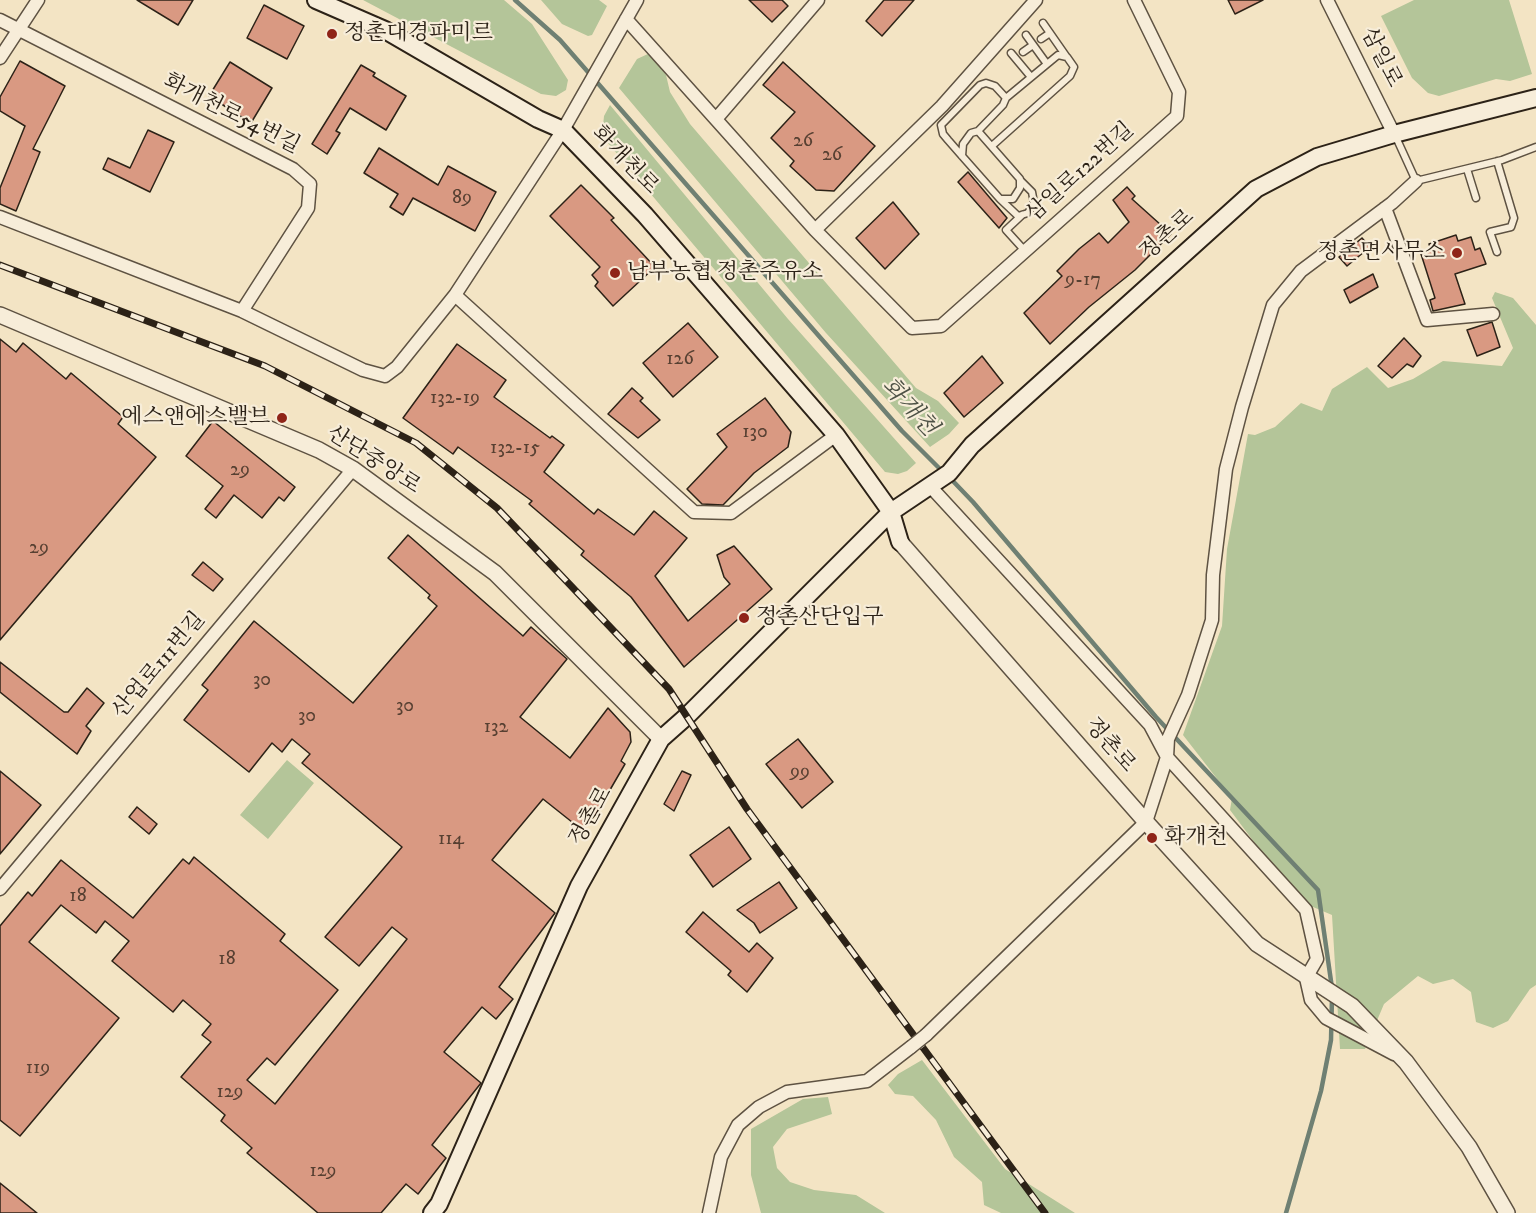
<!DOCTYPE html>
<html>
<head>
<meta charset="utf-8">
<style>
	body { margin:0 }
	canvas { display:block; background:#f3e4c4 }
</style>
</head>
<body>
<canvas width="1536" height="1213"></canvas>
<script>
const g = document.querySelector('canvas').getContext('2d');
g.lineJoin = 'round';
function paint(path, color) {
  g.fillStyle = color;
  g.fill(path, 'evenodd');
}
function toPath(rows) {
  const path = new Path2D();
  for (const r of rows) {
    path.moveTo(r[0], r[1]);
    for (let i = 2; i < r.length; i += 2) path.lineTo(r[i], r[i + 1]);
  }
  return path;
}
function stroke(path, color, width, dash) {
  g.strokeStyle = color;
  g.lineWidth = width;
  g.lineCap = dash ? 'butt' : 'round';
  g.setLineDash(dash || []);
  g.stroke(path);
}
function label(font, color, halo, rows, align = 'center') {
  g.font = font + ' "IM FELL DW Pica","Noto Serif KR",serif';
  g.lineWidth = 4.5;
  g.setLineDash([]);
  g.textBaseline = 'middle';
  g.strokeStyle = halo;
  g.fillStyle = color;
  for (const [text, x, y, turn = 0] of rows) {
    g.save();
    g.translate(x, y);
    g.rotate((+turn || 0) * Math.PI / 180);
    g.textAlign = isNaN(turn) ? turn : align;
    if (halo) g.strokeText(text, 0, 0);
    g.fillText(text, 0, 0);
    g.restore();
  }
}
paint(toPath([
	[363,0,504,0,532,24,568,80,566,90,556,96,541,94],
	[541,0,599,0,607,6,592,35,588,36,562,24],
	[1414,0,1509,0,1532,74,1510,81,1496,79,1439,96,1428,93,1412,78,1381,16],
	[650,53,666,75,670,92,690,124,916,388,938,401,959,423,949,434,930,447,826,333,619,88,637,59],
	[610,105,788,319,916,463,907,471,898,474,885,472,602,136,604,116],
	[1495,292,1513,298,1536,325,1536,985,1530,989,1508,1021,1493,1028,1476,1022,1471,992,1453,979,1433,984,1418,976,1384,1004,1365,1049,1340,1049,1332,915,1306,904,1284,882,1230,810,1232,798,1183,735,1222,626,1227,549,1248,434,1255,435,1275,427,1301,403,1322,411,1332,389,1367,367,1388,388,1413,379,1443,361,1502,366,1513,348,1492,298],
	[287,760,314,783,268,839,240,815],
	[922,1060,1005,1169,1075,1213,1001,1213,984,1205,982,1182,954,1157,936,1120,913,1096,895,1094,888,1085,898,1074],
	[828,1097,832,1114,787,1129,773,1147,777,1168,790,1182,814,1190,856,1195,885,1213,761,1213,751,1175,751,1129,803,1099]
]), '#b4c599');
stroke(toPath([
	[515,0,560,40,902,431,944,473],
	[950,478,973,502,1156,717,1318,890,1332,988],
	[1286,1213,1321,1091,1331,1040,1332,997]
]), '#6f8073', 4.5);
const building = toPath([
	[137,0,193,0,178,25,137,0],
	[749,0,782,0,788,6,772,22,749,0],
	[884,0,914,0,882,36,866,21,884,0],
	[1228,0,1263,0,1235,14,1228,0],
	[264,5,304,26,287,59,247,38,264,5],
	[20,61,65,86,33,149,40,152,16,211,0,204,0,188,25,126,0,111,0,97,20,61],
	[230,62,272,88,251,123,209,96,230,62],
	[783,62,875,146,834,191,816,190,790,166,794,161,771,138,795,112,763,85,783,62],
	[361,65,375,73,373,76,406,96,386,130,350,108,336,131,340,133,327,154,312,144,361,65],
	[148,130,174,142,150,192,103,169,108,158,130,168,148,130],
	[379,148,438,185,448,166,496,192,475,231,413,198,403,215,390,207,398,194,364,173,379,148],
	[968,172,1007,218,999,228,958,182,968,172],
	[581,185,614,218,611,220,655,267,613,306,595,286,598,282,592,275,600,267,550,216,581,185],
	[1127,187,1135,196,1132,199,1171,234,1135,270,1089,307,1050,344,1024,313,1062,276,1057,271,1079,249,1099,233,1108,243,1129,222,1113,200,1127,187],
	[893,202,919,234,885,269,856,238,893,202],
	[1456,235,1458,241,1471,237,1475,250,1480,248,1486,264,1455,274,1465,304,1433,311,1430,300,1435,298,1421,254,1431,250,1429,244,1456,235],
	[1362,238,1370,247,1347,266,1339,257,1362,238],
	[1373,274,1378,287,1350,303,1344,290,1373,274],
	[1492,322,1500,347,1477,356,1467,330,1492,322],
	[688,323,718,357,673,397,643,363,688,323],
	[1404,338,1421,356,1413,367,1407,364,1392,378,1378,366,1404,338],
	[0,339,16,352,23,343,66,379,71,373,123,417,118,424,156,457,0,640,0,339],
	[457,344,506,380,494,397,550,438,552,436,564,445,544,472,594,514,598,509,634,535,654,511,687,538,655,576,688,621,730,584,724,577,717,555,734,546,772,589,684,667,631,597,581,555,584,551,529,504,532,501,458,447,453,454,403,418,457,344],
	[982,356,1003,383,964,417,944,393,982,356],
	[632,388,643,398,640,401,660,420,638,438,608,414,632,388],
	[765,398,791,432,788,447,754,473,723,505,702,504,687,489,727,447,717,434,765,398],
	[213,421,295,487,284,501,279,497,262,518,234,495,216,518,205,509,223,486,186,456,213,421],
	[408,535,523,636,531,627,567,659,520,717,570,758,608,708,630,732,631,742,621,761,625,764,596,814,582,830,543,799,492,860,555,913,499,987,513,999,496,1019,482,1007,444,1052,481,1083,432,1145,446,1158,418,1194,406,1184,381,1213,318,1213,247,1153,252,1148,221,1121,225,1115,181,1077,211,1042,202,1035,211,1024,183,1000,173,1012,112,961,129,941,105,921,96,933,61,905,29,942,119,1018,20,1136,0,1120,0,926,28,892,32,896,61,860,133,918,183,859,189,864,194,857,285,934,280,941,338,990,275,1065,267,1058,247,1080,275,1104,407,939,392,927,359,966,325,937,402,847,302,763,310,754,292,739,282,752,272,743,249,772,184,720,208,690,202,685,254,621,353,703,437,606,428,598,430,595,388,558,408,535],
	[203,562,223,579,213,591,192,575,203,562],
	[0,662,64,712,68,712,87,688,104,703,86,726,91,731,77,754,0,692,0,662],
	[798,739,833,782,802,808,766,764,798,739],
	[0,771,41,805,0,854,0,771],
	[682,771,691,775,674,811,664,804,682,771],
	[137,807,157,824,149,834,129,817,137,807],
	[729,827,751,859,713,887,690,855,729,827],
	[779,882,797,908,760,933,754,923,737,910,779,882],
	[703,912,749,952,757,943,773,958,747,992,728,975,731,971,686,932,703,912],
	[0,1183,37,1213,0,1213,0,1183]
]);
paint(building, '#d99982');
stroke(building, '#2c2217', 1.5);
const service = toPath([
	[1043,23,1066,56],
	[1026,35,1047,64],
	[1041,39,1050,33],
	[1023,52,1033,45],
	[1011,53,1031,77],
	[1395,135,1416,181,1502,160,1536,147],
	[993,145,1070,76,1074,67,1067,57,1058,55,1006,98],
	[962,156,963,144,971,133,978,131,1020,179,1020,188,1013,199,1000,199,962,156,948,140,943,134,941,125,980,85,986,83,995,86,1006,98,1003,105,978,131],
	[1467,169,1476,198],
	[1000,199,1018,216,1028,213,1034,203,1032,192,1020,180],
	[1022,215,1006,230,1025,251],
	[1497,252,1490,232,1511,227,1514,218,1497,161]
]);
const minor = toPath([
	[1327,0,1394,134],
	[626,19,815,230,912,328,941,326,1177,116,1179,92,1134,0],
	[0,20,293,169,310,184,308,208,242,311],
	[0,58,38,0],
	[716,119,818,0],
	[1385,208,1427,320,1493,314],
	[0,217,242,311,363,370,385,376,397,367,455,295,563,130,637,0],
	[815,230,942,106,1036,0],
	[455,295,694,512,731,513,836,435],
	[929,485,1150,725,1167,757,1306,910,1317,959,1306,978,1311,1000,1326,1018,1394,1054],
	[0,889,353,469],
	[926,1035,1146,822,1167,757,1168,739,1188,695,1212,620,1213,575,1226,469,1242,407,1273,305,1301,271,1392,203,1416,181],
	[709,1213,721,1157,738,1125,759,1107,787,1092,867,1081,911,1047]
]);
const tertiary = toPath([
	[0,315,319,450,353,469,495,573,661,739],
	[900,542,1146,822,1257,944,1352,1006,1406,1062,1469,1147,1507,1213]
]);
const secondary = toPath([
	[316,0,385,30,538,119,563,130,645,215,836,435,891,512,900,542],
	[432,1213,439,1204,579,886,661,739,687,716,891,512,949,473,972,445,1256,189,1317,157,1394,134,1536,98]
]);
stroke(service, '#5e5242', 9);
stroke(minor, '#5e5242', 15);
stroke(tertiary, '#5e5242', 18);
stroke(secondary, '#2c2217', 20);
stroke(service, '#f7edd9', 6);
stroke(minor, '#f7edd9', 12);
stroke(tertiary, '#f7edd9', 15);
stroke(secondary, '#f7edd9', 16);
const rail = toPath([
	[0,265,265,366,416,443,497,508,669,689,747,809,1045,1213]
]);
stroke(rail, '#2c2217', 7);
stroke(rail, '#f7edd9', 4.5, [14]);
const minorBridge = toPath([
	[911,1047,926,1035]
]);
stroke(minorBridge, '#5e5242', 15, []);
stroke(minorBridge, '#f7edd9', 12);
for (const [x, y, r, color] of [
	[332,34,6,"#8f2418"],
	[1457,253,6,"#8f2418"],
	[615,273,6,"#8f2418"],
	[282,418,6,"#8f2418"],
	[744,618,6,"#8f2418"],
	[1152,838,6,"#8f2418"]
]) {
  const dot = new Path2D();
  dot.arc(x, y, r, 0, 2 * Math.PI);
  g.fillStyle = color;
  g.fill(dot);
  stroke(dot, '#f7edd9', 2);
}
label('20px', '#574032', null, [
	["26",803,142],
	["26",832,156],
	["89",462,199],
	["9-17",1083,281],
	["126",680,360],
	["132-19",455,399],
	["130",755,433],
	["132-15",515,449],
	["29",240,471],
	["29",39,549],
	["30",262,681],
	["30",405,707],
	["30",307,717],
	["132",496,728],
	["99",800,773],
	["114",451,840],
	["18",78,897],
	["18",227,960],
	["119",38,1069],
	["129",230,1093],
	["129",323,1172]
]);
label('22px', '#2c2217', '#f7edd9', [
	["정촌대경파미르",344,34],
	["정촌면사무소",1445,253,"right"],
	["남부농협 정촌주유소",627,273],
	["에스앤에스밸브",270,418,"right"],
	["정촌산단입구",756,618],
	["화개천",1164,838]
], 'left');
label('22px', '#2c2217', '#f7edd9', [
	["삼일로",1380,58,63],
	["화개천로54번길",231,115,27],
	["화개천로",624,161,46],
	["삼일로122번길",1081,173,-42],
	["정촌로",1168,236,-42],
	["산단중앙로",373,461,33],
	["산업로111번길",160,666,-50],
	["정촌로",1109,746,49],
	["정촌로",592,817,-61]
]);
label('italic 24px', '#4d5145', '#f7edd9', [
	["화개천",908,408,47]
]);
</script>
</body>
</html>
